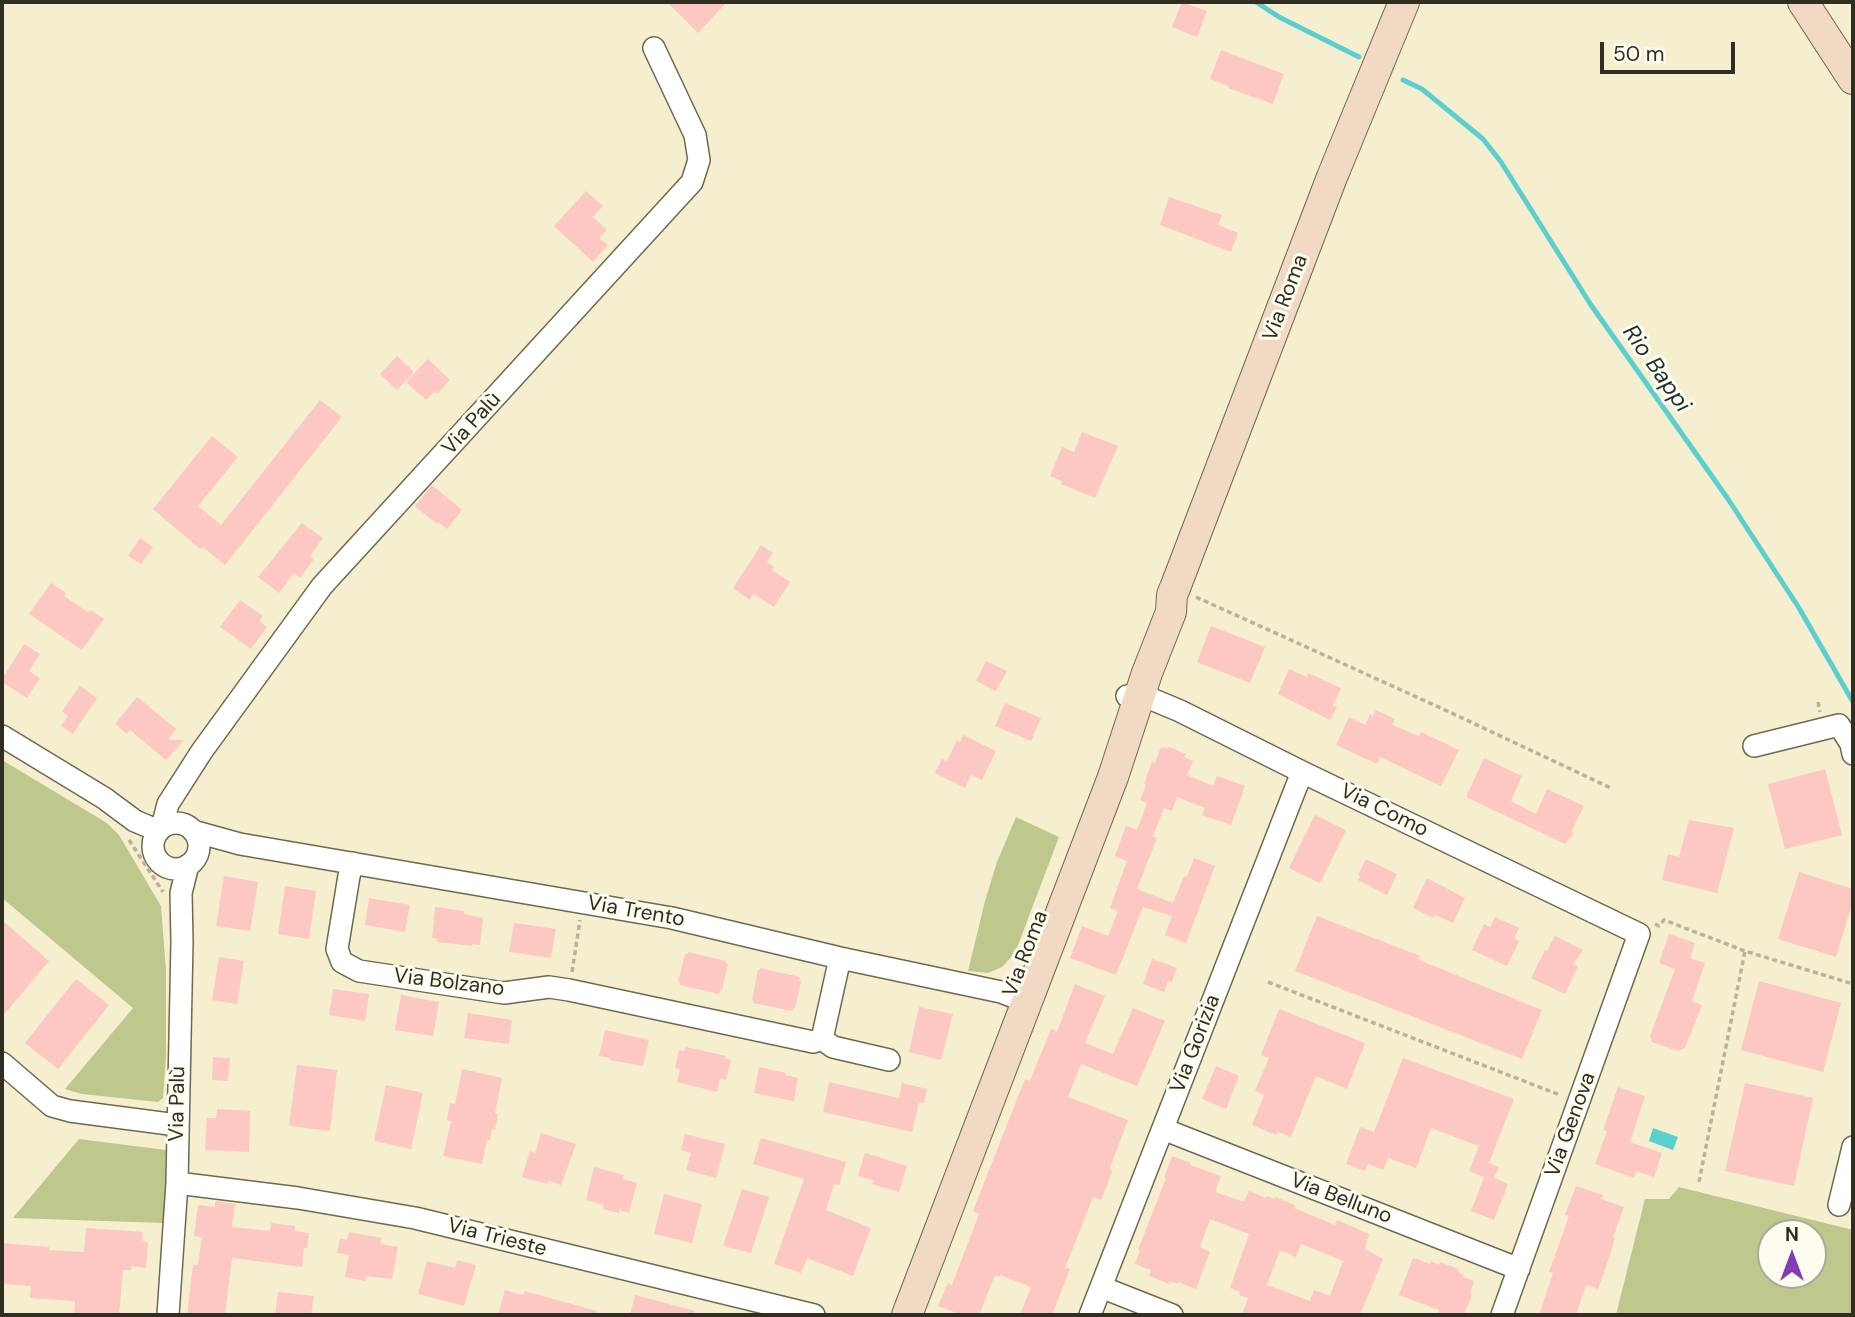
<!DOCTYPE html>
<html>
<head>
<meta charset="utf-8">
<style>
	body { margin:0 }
	#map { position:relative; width:1855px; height:1317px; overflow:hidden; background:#f5efd0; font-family:"DM Sans",sans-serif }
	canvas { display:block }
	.frame { position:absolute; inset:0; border:4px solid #302d22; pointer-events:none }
	.north { position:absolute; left:1757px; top:1219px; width:70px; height:70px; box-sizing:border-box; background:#fefcef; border:2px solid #aca99d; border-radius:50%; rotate:0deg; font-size:19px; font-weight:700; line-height:28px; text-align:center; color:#302d22 }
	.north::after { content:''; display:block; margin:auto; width:24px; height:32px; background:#803eb2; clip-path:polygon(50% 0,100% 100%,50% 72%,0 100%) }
	.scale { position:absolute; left:1600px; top:42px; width:135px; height:32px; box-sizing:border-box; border:4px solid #302d22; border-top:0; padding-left:9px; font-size:21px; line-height:24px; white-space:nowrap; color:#302d22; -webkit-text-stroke:5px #fefcef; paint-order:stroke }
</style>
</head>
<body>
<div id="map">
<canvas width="1855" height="1317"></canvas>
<div class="frame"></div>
<div class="north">N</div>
<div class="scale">50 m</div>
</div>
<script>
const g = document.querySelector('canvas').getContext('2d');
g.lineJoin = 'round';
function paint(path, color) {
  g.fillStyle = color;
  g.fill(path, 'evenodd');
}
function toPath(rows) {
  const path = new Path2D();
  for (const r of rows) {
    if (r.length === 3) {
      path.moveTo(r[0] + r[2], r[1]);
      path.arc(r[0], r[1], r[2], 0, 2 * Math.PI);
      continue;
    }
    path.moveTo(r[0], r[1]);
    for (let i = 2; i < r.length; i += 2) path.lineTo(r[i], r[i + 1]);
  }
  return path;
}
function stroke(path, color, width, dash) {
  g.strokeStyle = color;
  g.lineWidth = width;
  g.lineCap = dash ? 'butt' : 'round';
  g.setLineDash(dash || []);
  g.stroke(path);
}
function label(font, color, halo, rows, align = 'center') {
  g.font = font + ' "DM Sans",sans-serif';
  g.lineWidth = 6;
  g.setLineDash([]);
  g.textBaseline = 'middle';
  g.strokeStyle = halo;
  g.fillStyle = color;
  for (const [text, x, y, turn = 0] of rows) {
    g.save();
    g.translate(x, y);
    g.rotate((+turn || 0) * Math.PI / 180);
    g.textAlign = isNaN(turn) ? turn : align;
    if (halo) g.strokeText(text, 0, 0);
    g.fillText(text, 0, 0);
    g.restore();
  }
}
paint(toPath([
	[2,760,107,823,119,835,161,906,166,971,166,1056,163,1098,158,1102,82,1094,65,1089,133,1008,2,898],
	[1016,817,1059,837,1015,953,1002,967,988,973,968,971,985,901,997,862],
	[79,1139,166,1150,164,1223,13,1218],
	[1679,1187,1853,1230,1853,1315,1616,1315,1645,1199,1669,1199],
	[1771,1233,1813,1233,1813,1275,1771,1275]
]), '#bec88c');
paint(toPath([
	[1653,1128,1678,1137,1673,1150,1649,1141]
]), '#5bcfd0');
stroke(toPath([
	[1256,2,1279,17,1359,57],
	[1403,80,1422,89,1483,139,1501,162,1591,305,1728,499,1799,608,1853,702]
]), '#5bcfd0', 5);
paint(toPath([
	[667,2,727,2,698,33],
	[1182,2,1207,11,1197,37,1172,27],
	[1221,50,1284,74,1273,104,1228,88,1229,86,1210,79],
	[586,191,603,206,593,217,607,230,599,238,608,245,593,262,554,226],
	[1169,197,1222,215,1218,225,1238,233,1231,252,1160,225],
	[397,356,414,372,397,390,380,374],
	[428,359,450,380,437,394,435,391,426,400,406,382],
	[320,400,342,417,225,565,203,547,201,550,153,509,212,436,238,457,198,506,221,525],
	[1082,432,1118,446,1095,498,1061,484,1062,481,1050,476,1062,447,1074,452],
	[432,485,462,510,447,529,438,522,437,524,415,506],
	[302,523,323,538,310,556,314,559,300,578,294,573,279,593,258,577],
	[140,538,153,547,141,564,128,556],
	[761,545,773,553,767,562,774,567,772,570,790,582,774,607,753,594,750,600,733,588],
	[51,583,66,593,64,596,89,613,91,610,104,619,82,650,29,614],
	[240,600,263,616,259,621,267,627,251,649,220,627],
	[1211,626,1265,647,1250,683,1197,662],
	[24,644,40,654,29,671,40,678,27,698,2,682,2,679],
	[986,661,1007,671,996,691,976,681],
	[1289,669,1307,677,1308,673,1341,688,1333,706,1337,707,1330,720,1278,694],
	[80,686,97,698,73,734,61,726,68,716,62,711],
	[137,697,176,729,168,740,184,740,166,760,130,730,127,734,115,724],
	[1005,703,1041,718,1031,741,995,726],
	[1376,710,1395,719,1392,725,1419,736,1421,732,1459,750,1441,786,1380,757,1377,764,1336,745,1349,717,1365,725,1370,714,1373,716],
	[963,735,996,751,982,780,971,775,965,788,935,773,942,759,947,761,957,740,960,742],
	[1161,747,1168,749,1169,747,1186,754,1184,757,1193,761,1187,775,1213,786,1217,776,1245,786,1231,825,1202,815,1205,808,1177,797,1172,811,1164,808,1153,836,1157,838,1137,889,1173,903,1184,876,1187,877,1194,858,1215,866,1186,943,1165,935,1172,916,1143,907,1116,975,1070,958,1082,926,1108,936,1118,911,1110,908,1127,861,1115,856,1126,826,1137,830,1147,803,1140,800,1146,785,1144,784,1152,761,1155,763],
	[1484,758,1522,776,1511,801,1536,814,1547,789,1584,806,1571,832,1574,833,1565,844,1466,797],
	[1825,769,1842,835,1785,849,1768,784],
	[1315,815,1346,830,1320,883,1289,868],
	[1689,820,1734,828,1717,893,1662,880,1668,854,1679,857],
	[1366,859,1397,874,1387,895,1358,880,1360,876,1358,875],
	[1799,872,1853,889,1853,901,1836,957,1778,939],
	[224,876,258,882,250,931,216,926],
	[1427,878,1465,898,1453,923,1435,915,1433,918,1413,908],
	[285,886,316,891,309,939,278,934],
	[369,898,410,905,405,932,365,925],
	[435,907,464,911,464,914,483,918,480,945,472,944,472,946,437,942,438,939,432,938],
	[1317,916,1420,956,1419,960,1542,1010,1522,1059,1295,971],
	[1495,917,1519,928,1514,938,1519,941,1507,966,1472,950,1484,924,1490,927],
	[2,920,49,961,2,1017],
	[514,923,556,929,551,958,509,952],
	[1669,934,1695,943,1690,958,1705,963,1692,1001,1702,1005,1685,1048,1678,1051,1652,1042,1650,1036,1675,969,1659,963],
	[1555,936,1583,950,1573,964,1578,966,1565,994,1531,978,1545,950,1547,951],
	[688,952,726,961,726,963,728,964,722,990,720,990,719,994,680,985,680,982,678,982,685,954,688,954],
	[219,957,244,961,237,1004,212,1000],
	[1152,959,1177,968,1172,982,1168,981,1164,992,1143,984],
	[760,968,800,977,799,981,801,981,795,1008,793,1008,792,1011,753,1003,754,1000,752,1000,758,970,760,970],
	[76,979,109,1005,58,1069,25,1043],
	[1759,981,1841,1003,1823,1072,1741,1050],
	[1075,984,1105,996,1085,1043,1113,1054,1133,1008,1165,1021,1137,1086,1081,1064,1068,1097,1128,1120,1110,1168,1112,1172,1101,1200,1093,1197,1065,1268,1070,1269,1052,1315,1020,1315,1031,1287,1000,1275,1000,1277,995,1275,979,1315,962,1315,938,1306,948,1283,952,1285,979,1214,973,1211,1025,1079,1030,1081,1051,1029,1057,1032],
	[333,989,369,994,365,1021,329,1015],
	[401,995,439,1002,433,1036,395,1030],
	[919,1007,953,1014,941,1060,909,1052],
	[1279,1009,1365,1043,1347,1089,1316,1076,1291,1137,1278,1132,1276,1135,1252,1125,1264,1095,1255,1091,1269,1058,1261,1055],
	[468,1013,512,1020,509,1044,464,1038],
	[605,1030,649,1040,643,1066,610,1060,610,1058,599,1056],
	[686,1047,726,1056,725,1058,731,1060,726,1080,720,1079,717,1092,677,1082,680,1069,675,1068,679,1050,684,1051],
	[213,1057,230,1058,228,1081,212,1080],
	[1403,1058,1514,1099,1489,1163,1499,1167,1494,1178,1508,1184,1494,1220,1471,1211,1484,1177,1469,1171,1479,1146,1431,1128,1416,1168,1388,1158,1383,1170,1368,1164,1365,1171,1346,1164,1360,1127,1374,1132],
	[297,1065,337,1070,330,1131,289,1126],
	[1216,1066,1239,1076,1226,1109,1202,1099],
	[759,1067,786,1073,785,1075,798,1078,794,1101,754,1093],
	[462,1069,502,1078,495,1114,498,1114,495,1130,492,1129,490,1140,487,1140,482,1164,443,1156,451,1121,447,1120,450,1103,455,1104],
	[829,1082,899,1098,902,1083,927,1089,924,1103,919,1102,912,1132,823,1112],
	[1745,1083,1813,1098,1794,1186,1725,1171],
	[386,1085,423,1093,411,1149,374,1141],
	[1618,1087,1645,1096,1630,1142,1662,1153,1654,1177,1636,1171,1634,1178,1595,1164,1607,1131,1603,1130],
	[217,1109,250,1111,249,1152,205,1150,207,1118,216,1118],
	[541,1133,576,1144,561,1185,549,1181,548,1184,522,1177,530,1151,535,1153],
	[685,1134,725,1144,716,1178,686,1170,691,1153,681,1150],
	[761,1138,846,1162,839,1185,834,1184,826,1210,871,1228,853,1276,807,1258,801,1273,774,1264,804,1179,753,1164],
	[865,1153,907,1166,899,1192,872,1184,873,1180,858,1176],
	[1172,1156,1191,1163,1190,1165,1221,1176,1215,1192,1244,1202,1249,1191,1266,1198,1267,1196,1275,1199,1275,1197,1295,1205,1294,1208,1335,1225,1337,1220,1369,1234,1365,1249,1383,1259,1360,1315,1242,1315,1248,1298,1239,1295,1240,1292,1230,1288,1249,1234,1210,1219,1200,1247,1210,1252,1196,1289,1178,1282,1178,1284,1170,1281,1169,1284,1149,1276,1151,1270,1135,1264,1140,1250,1138,1250,1166,1178,1164,1178],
	[1301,1244,1343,1261,1330,1296,1314,1290,1310,1301,1267,1285,1280,1250,1296,1257],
	[594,1167,624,1175,623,1179,637,1183,629,1213,619,1210,619,1213,603,1209,604,1205,586,1200],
	[1576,1186,1603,1195,1601,1199,1624,1207,1613,1237,1615,1238,1609,1258,1598,1289,1586,1285,1576,1315,1539,1315,1553,1273,1549,1272,1569,1216,1565,1215],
	[742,1189,769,1197,751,1253,723,1246],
	[664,1194,702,1204,692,1243,654,1234],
	[215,1201,235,1204,232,1227,270,1231,271,1223,295,1226,295,1231,309,1233,307,1248,304,1248,302,1267,232,1258,225,1315,187,1315,193,1265,198,1265,202,1237,194,1236,198,1205,215,1207],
	[86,1228,143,1232,142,1241,148,1242,146,1268,131,1266,131,1270,123,1270,119,1315,74,1315,75,1301,30,1298,31,1286,2,1284,2,1243,49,1247,49,1250,84,1252],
	[349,1232,381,1238,380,1244,398,1247,392,1279,366,1276,365,1281,345,1277,349,1255,337,1253,340,1238,347,1240],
	[1413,1258,1430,1264,1431,1261,1439,1265,1440,1262,1459,1269,1458,1272,1464,1275,1463,1277,1474,1281,1470,1294,1472,1295,1464,1315,1437,1315,1439,1310,1399,1295],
	[457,1260,476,1265,464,1306,418,1294,427,1261,455,1268],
	[505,1290,523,1295,525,1291,597,1311,596,1315,498,1315],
	[278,1292,314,1296,311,1315,275,1315],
	[635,1295,695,1311,694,1315,630,1315]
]), '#fdc7c2');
const street = toPath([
	[1127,696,1149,698,1180,711,1302,772,1639,934,1502,1315],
	[2,736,104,798,135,821,159,831],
	[1754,746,1839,725,1851,744,1853,754],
	[176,846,23],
	[162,827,168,804,202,751,322,586,692,182,699,160,695,135,654,48],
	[193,831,240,844,672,918,840,958,1001,992,1027,1002],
	[353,863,349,876,337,949,342,962,359,971,504,993,549,987,569,990,813,1042,822,1039,840,958],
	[822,1039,833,1047,889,1060],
	[2,1063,52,1106,70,1111,177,1125],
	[1163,1129,1519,1269],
	[177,1183,298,1198,415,1218,814,1315],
	[1839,1205,1853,1147],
	[1101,1287,1172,1315],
	[168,1315,177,1183,182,942,181,893,188,865],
	[1090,1315,1302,772]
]);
const secondary = toPath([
	[1803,2,1853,79],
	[907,1315,1113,777,1147,673,1171,612,1172,595,1175,588,1332,177,1404,2]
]);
stroke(street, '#6e694d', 24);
stroke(secondary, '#6e694d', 32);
stroke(toPath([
	[1196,597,1443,709,1613,789],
	[1818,702,1820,712],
	[129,840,163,892],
	[1655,924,1659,926,1664,920,1745,951,1853,984],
	[572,972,580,920],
	[1268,982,1560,1095],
	[1699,1182,1745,951]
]), '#b7b299', 3.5, [5, 3.5]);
stroke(street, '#fff', 21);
stroke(secondary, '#f1d9c4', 30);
label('21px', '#302d22', '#fefcef', [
	["Via Roma",1286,298,-69],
	["Via Palù",472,424,-48],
	["Via Como",1384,811,26],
	["Via Trento",636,912,10],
	["Via Roma",1026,954,-69],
	["Via Bolzano",449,983,7],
	["Via Gorizia",1196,1044,-69],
	["Via Palù",178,1104,-89],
	["Via Genova",1571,1125,-70],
	["Via Belluno",1341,1199,21],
	["Via Trieste",497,1238,14]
]);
label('italic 23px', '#1a2f2f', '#fefcef', [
	["Rio Bappi",1656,369,55]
]);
</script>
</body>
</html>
